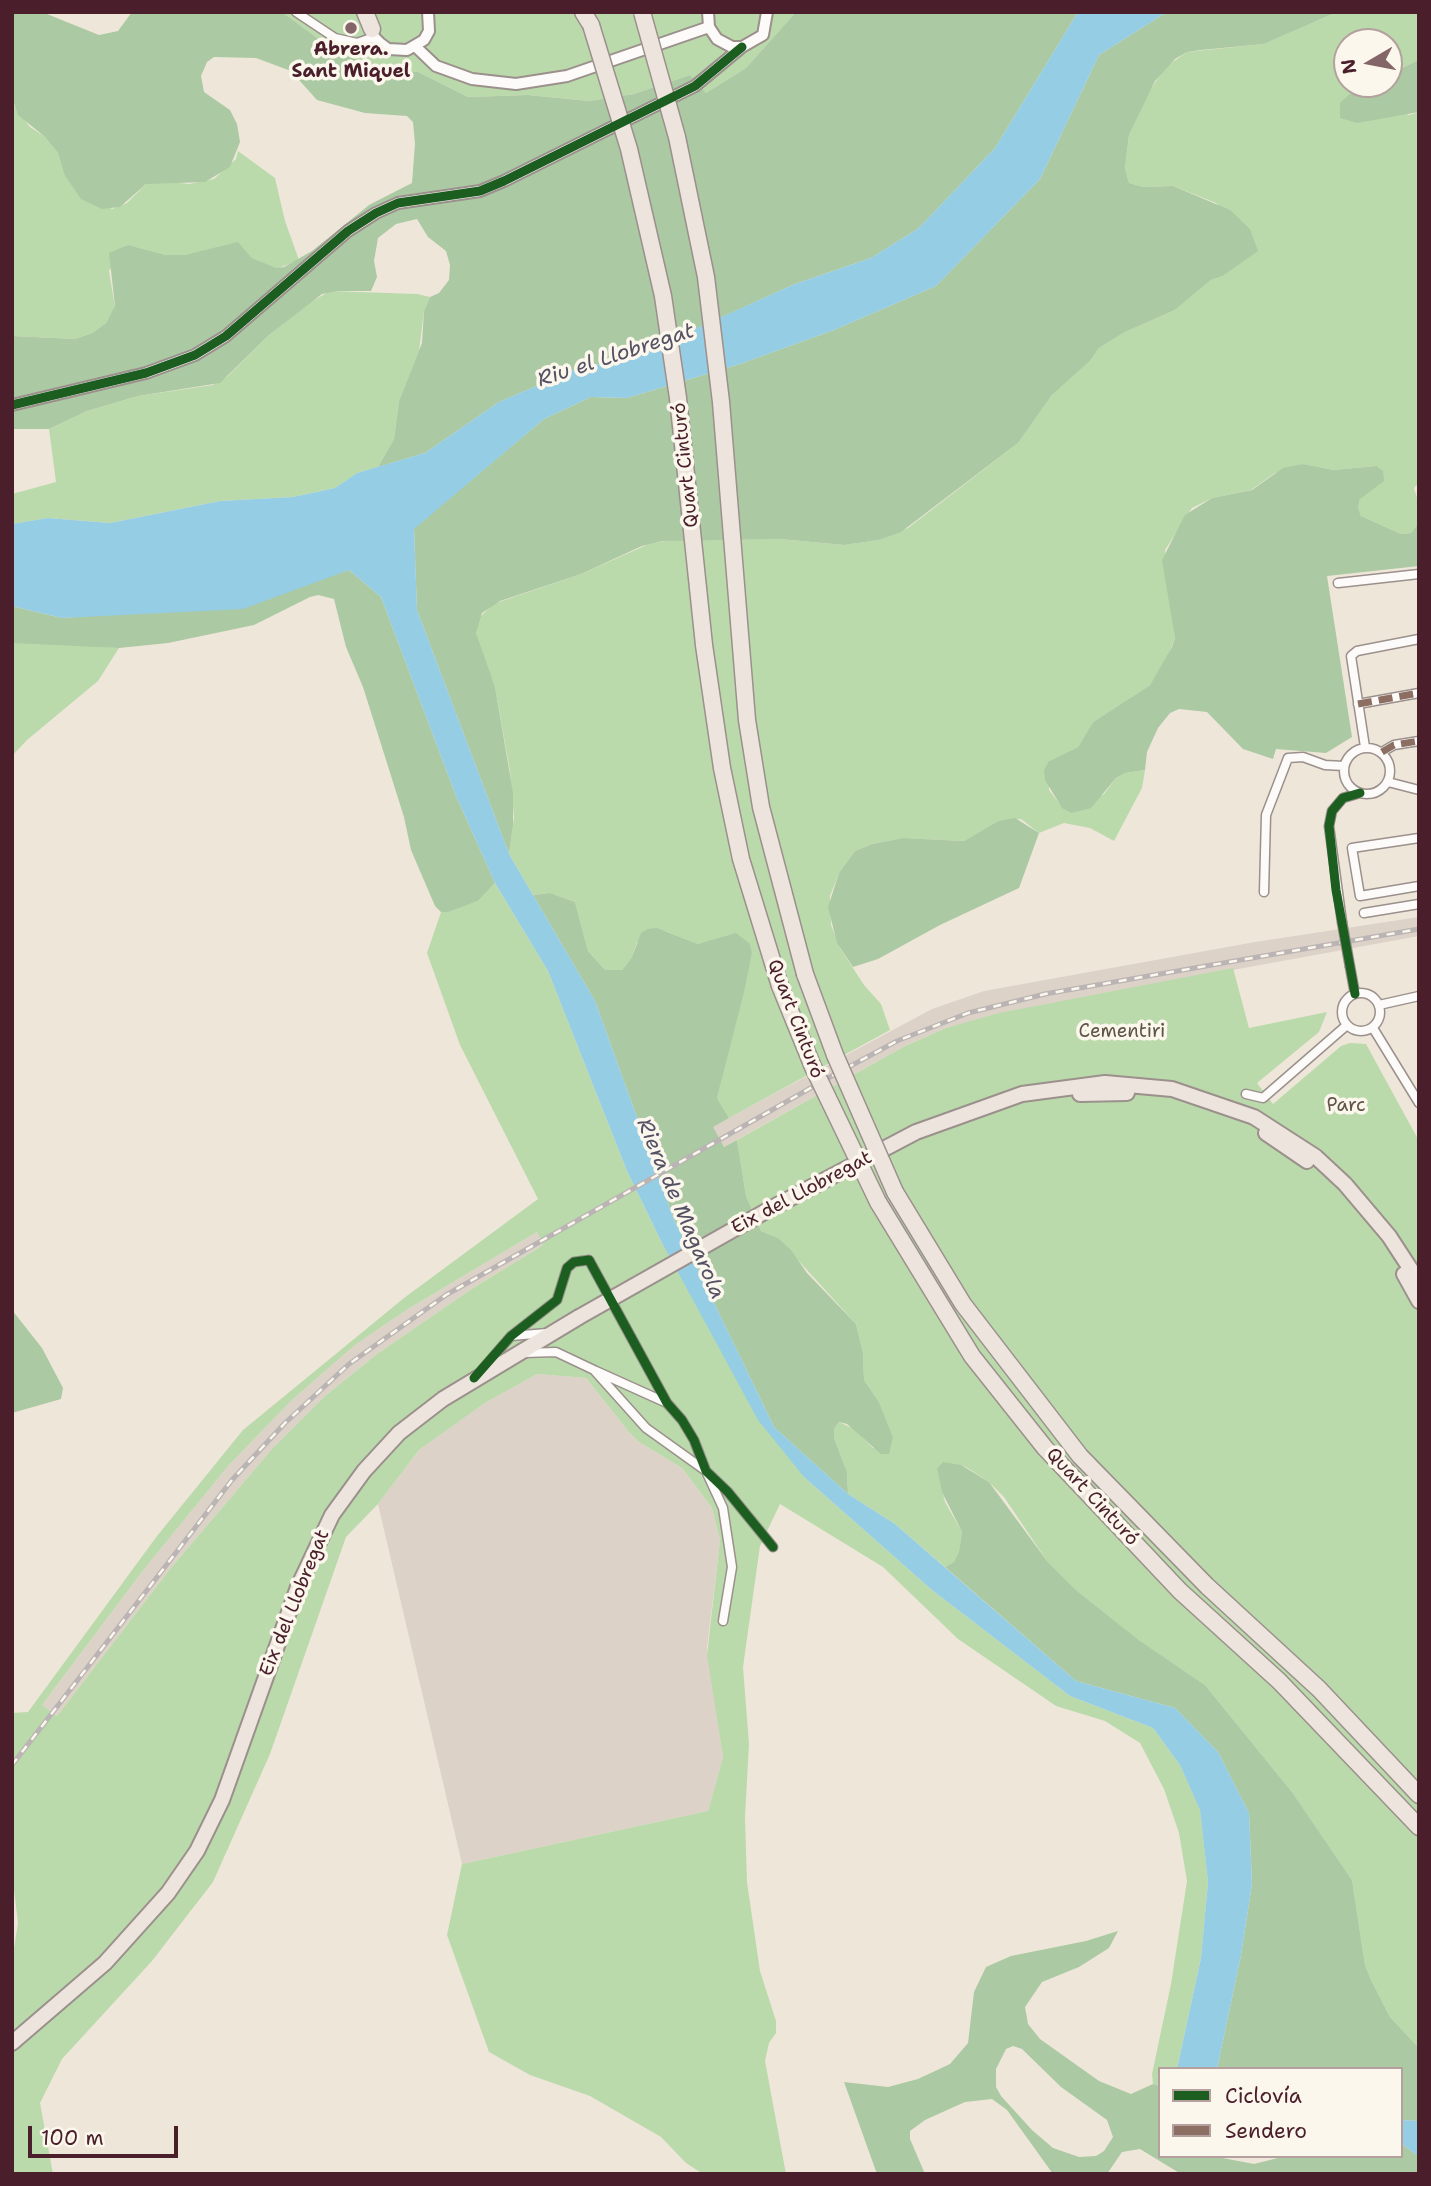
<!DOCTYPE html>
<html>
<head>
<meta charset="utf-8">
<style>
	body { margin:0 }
	#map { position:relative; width:1431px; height:2186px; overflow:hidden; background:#efe6da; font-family:"Shantell Sans",sans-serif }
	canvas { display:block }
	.frame { position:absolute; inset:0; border:14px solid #4a1f2b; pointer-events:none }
	.legend { position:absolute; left:1158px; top:2067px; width:245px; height:91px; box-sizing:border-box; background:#fbf7ec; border:2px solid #b4a19f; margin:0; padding:9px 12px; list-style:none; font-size:21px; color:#4a1f2b }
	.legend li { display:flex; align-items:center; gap:14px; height:35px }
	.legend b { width:35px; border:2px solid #b4a19f }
	.north { position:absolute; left:1333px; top:28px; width:70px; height:70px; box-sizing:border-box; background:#fbf7ec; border:2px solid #b4a19f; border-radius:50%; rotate:260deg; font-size:19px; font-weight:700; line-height:28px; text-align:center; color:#4a1f2b }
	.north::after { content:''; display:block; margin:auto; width:24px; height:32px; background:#846568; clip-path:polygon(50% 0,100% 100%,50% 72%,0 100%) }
	.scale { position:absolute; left:28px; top:2126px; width:150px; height:32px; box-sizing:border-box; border:4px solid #4a1f2b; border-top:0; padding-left:9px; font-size:21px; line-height:24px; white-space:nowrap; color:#4a1f2b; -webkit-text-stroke:5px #fbf7ec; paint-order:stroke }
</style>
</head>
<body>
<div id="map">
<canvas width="1431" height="2186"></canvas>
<div class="frame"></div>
<ul class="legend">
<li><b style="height:9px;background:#1b5e20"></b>Ciclovía</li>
<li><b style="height:9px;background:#8d6e63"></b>Sendero</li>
</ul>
<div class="north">N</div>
<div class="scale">100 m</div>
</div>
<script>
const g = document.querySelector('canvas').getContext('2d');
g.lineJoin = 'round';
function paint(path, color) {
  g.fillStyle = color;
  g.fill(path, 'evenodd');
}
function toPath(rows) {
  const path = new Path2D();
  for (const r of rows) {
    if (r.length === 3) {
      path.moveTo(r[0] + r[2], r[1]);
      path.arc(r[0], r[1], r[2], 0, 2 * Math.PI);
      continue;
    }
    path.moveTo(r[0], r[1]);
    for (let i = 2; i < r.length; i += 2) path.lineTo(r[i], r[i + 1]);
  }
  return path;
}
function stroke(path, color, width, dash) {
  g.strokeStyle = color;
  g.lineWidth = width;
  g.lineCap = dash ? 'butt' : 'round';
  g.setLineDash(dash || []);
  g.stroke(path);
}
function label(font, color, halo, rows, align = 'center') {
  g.font = font + ' "Shantell Sans",sans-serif';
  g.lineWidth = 7;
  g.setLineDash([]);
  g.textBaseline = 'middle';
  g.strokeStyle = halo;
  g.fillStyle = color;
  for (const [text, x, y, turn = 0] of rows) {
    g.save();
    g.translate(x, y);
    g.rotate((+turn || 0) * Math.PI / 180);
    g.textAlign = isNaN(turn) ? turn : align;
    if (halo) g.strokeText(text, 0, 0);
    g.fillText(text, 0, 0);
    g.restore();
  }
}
paint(toPath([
	[1419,917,1419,936,1041,1005,946,1028,903,1047,724,1147,712,1127,932,1009,984,991,1255,942],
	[537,1232,543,1245,470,1290,377,1354,325,1396,272,1449,170,1569,57,1716,42,1705,145,1568,229,1465,292,1400,355,1345,408,1309],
	[537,1374,586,1378,628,1431,639,1442,682,1468,712,1508,720,1540,707,1648,723,1757,708,1811,462,1864,378,1504,419,1450,485,1403]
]), '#ddd2c8');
paint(toPath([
	[282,12,796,12,746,68,706,93,690,75,634,94,589,101,528,95,468,97,418,72,382,70,328,46],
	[1337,12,1419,12,1419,60,1389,74,1389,42,1347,42,1347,84,1369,84,1352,92,1409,115,1419,112,1419,482,1414,488,1419,504,1417,526,1411,533,1401,534,1361,516,1358,508,1360,499,1376,466,1334,470,1303,464,1275,473,1251,490,1212,498,1192,508,1165,550,1175,638,1168,656,1150,685,1093,722,1078,747,1049,761,1049,790,1062,807,1071,813,1104,794,1116,778,1125,773,1145,770,1142,788,1114,841,1090,828,1064,823,1039,833,1021,819,998,821,964,841,903,838,872,844,855,851,839,873,830,896,831,925,840,948,864,985,881,1004,890,1030,729,1118,717,1098,752,953,728,935,714,942,698,944,665,931,637,942,632,957,621,971,605,970,588,951,575,902,550,893,533,895,509,854,514,817,510,772,495,687,479,647,476,633,478,619,493,604,581,574,649,544,671,540,780,539,844,545,879,540,908,528,1018,443,1052,395,1090,361,1099,348,1125,332,1175,310,1211,280,1223,276,1257,251,1216,203,1173,186,1143,187,1129,183,1125,168,1129,135,1148,94,1164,68,1187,52,1264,44],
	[12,97,15,107,30,127,44,136,58,153,64,174,112,209,127,203,146,184,162,181,189,184,214,179,236,159,238,151,275,178,285,221,299,260,276,269,252,258,238,243,184,255,166,255,127,245,109,271,115,307,106,323,92,333,75,339,12,336],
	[330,291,417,294,430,297,424,311,419,351,399,401,394,439,378,467,357,473,335,488,293,497,220,501,110,523,48,518,12,524,12,494,56,482,49,429,87,411,138,396,213,385,227,377,269,335,309,303],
	[35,642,119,648,98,681,27,740,12,756,12,643],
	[495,883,548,971,627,1171,661,1241,804,1477,932,1590,1070,1696,1153,1728,1180,1765,1200,1809,1208,1882,1201,1958,1177,2069,1160,2069,1160,2086,1153,2084,1152,2074,1171,1984,1187,1881,1179,1833,1164,1789,1140,1743,1105,1721,1056,1706,958,1639,883,1567,780,1504,760,1546,743,1667,749,1744,745,1817,747,1882,760,1971,776,2021,776,2033,769,2043,765,2061,786,2174,703,2174,686,2163,661,2137,590,2096,530,2075,489,2052,447,1935,462,1864,708,1811,723,1757,707,1655,720,1540,712,1508,682,1468,639,1442,628,1431,586,1378,537,1374,485,1403,419,1450,378,1504,346,1537,270,1754,213,1882,152,1961,62,2059,40,2103,53,2174,12,2174,12,1961,18,1923,12,1873,12,1713,28,1712,157,1536,243,1430,404,1298,538,1199,460,1045,427,953,441,912,449,912,478,901],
	[537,1232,543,1245,470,1290,377,1354,325,1396,272,1449,170,1569,57,1716,42,1705,145,1568,229,1465,292,1400,355,1345,408,1309],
	[1233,968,1249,1028,1327,1012,1319,1032,1257,1083,1273,1104,1341,1046,1350,1043,1366,1044,1419,1141,1419,2048,1390,2017,1372,1982,1365,1965,1352,1880,1292,1792,1205,1685,1139,1640,1076,1590,1047,1561,1004,1497,989,1482,969,1469,961,1465,937,1469,945,1502,962,1532,959,1551,954,1562,945,1567,895,1524,848,1494,847,1472,834,1438,834,1429,839,1422,854,1429,873,1448,893,1437,879,1402,864,1380,863,1353,856,1324,778,1238,761,1231,746,1196,737,1140,903,1047,946,1028,999,1013]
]), '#bbdaac');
paint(toPath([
	[12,12,42,12,99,35,118,31,132,12,282,12,328,46,382,70,418,72,468,97,528,95,589,101,634,94,690,75,706,93,746,68,796,12,1078,12,995,148,919,228,871,258,795,284,642,353,574,370,499,402,425,453,378,467,394,439,399,401,422,343,424,311,430,297,439,293,449,280,450,265,446,251,428,237,417,219,396,224,378,238,374,261,377,277,371,291,338,291,322,294,269,335,220,383,138,396,87,411,49,429,12,429,12,336,75,339,92,333,106,323,115,306,109,253,128,245,166,255,184,255,238,242,252,258,276,268,284,267,312,251,369,205,412,183,415,144,413,122,407,116,365,113,317,100,291,71,256,58,214,57,207,62,201,76,204,92,230,110,237,124,240,142,230,167,205,182,146,184,120,207,102,209,81,199,64,174,58,153,44,136,18,115,12,97],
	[1167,12,1337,12,1264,44,1201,50,1187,52,1175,59,1155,81,1129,135,1125,168,1129,183,1143,187,1173,186,1230,210,1250,229,1258,251,1223,276,1211,280,1175,310,1125,332,1099,348,1090,361,1052,395,1018,443,901,532,879,540,844,545,780,539,663,541,642,546,581,574,500,601,482,613,476,633,495,687,513,793,513,825,509,854,417,610,414,528,544,419,591,397,627,398,740,364,834,330,936,286,1040,179,1099,55],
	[1419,60,1419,112,1357,123,1340,118,1340,103,1352,92,1369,84,1389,84,1389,74],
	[1303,464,1334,470,1376,466,1383,471,1384,481,1360,499,1358,508,1361,516,1401,534,1411,533,1419,523,1419,566,1327,576,1352,737,1326,753,1276,749,1273,759,1243,749,1207,712,1179,709,1170,713,1158,728,1147,752,1145,770,1125,773,1116,778,1091,808,1071,813,1062,808,1045,780,1044,770,1049,761,1078,747,1093,722,1150,685,1172,647,1175,638,1162,560,1185,515,1212,498,1252,490,1283,468],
	[349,570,381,597,456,796,495,883,478,901,449,912,441,912,435,906,411,850,404,817,363,687,346,647,334,599,318,595,310,597,254,625,168,643,119,648,12,643,12,606,62,618,140,612,301,585],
	[1015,818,1039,833,1019,888,940,925,878,959,853,967,837,943,828,907,839,873,855,851,872,844,903,838,964,841,998,821],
	[550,893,575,902,588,951,605,970,622,970,632,957,641,933,648,929,657,928,698,944,736,933,750,944,752,953,744,992,717,1098,729,1118,713,1127,724,1147,737,1140,746,1196,761,1231,778,1238,791,1250,807,1273,856,1324,863,1353,864,1380,879,1402,893,1437,889,1454,881,1454,847,1424,839,1422,834,1429,834,1438,847,1472,848,1494,774,1427,674,1220,595,1001,533,895],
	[12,1310,42,1348,63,1388,61,1399,12,1413],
	[943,1462,961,1465,989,1482,1047,1561,1076,1590,1139,1640,1205,1685,1292,1792,1352,1880,1365,1965,1372,1982,1390,2017,1419,2048,1419,2121,1401,2120,1401,2069,1217,2069,1241,1955,1252,1884,1249,1813,1218,1752,1175,1708,1076,1681,945,1567,954,1562,959,1551,962,1532,942,1492,937,1469],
	[1118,1931,1109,1948,1079,1967,1042,1982,1025,2007,1028,2024,1040,2039,1099,2081,1131,2094,1153,2084,1160,2086,1160,2156,1212,2156,1254,2164,1286,2156,1401,2156,1401,2143,1419,2157,1419,2174,1181,2174,1140,2149,1122,2152,1107,2174,1053,2174,1007,2110,992,2099,965,2102,925,2120,910,2131,910,2139,925,2174,877,2174,844,2082,888,2087,918,2079,950,2064,968,2043,974,1992,986,1967,1011,1956,1086,1941],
	[1013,2046,1022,2049,1061,2087,1107,2120,1113,2137,1104,2151,1096,2156,1079,2157,1053,2148,1032,2130,1001,2096,996,2087,996,2069,1006,2049]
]), '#abc9a2');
paint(toPath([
	[1078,12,1167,12,1099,55,1040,179,936,286,834,330,740,364,627,398,591,397,544,419,414,529,417,610,509,854,595,1001,674,1220,774,1427,848,1494,895,1524,1076,1681,1175,1708,1218,1752,1249,1813,1252,1884,1241,1955,1217,2069,1177,2069,1201,1958,1208,1882,1200,1810,1180,1765,1153,1728,1070,1696,932,1590,804,1477,758,1420,661,1241,627,1171,548,971,495,883,456,796,381,597,349,570,243,609,62,618,12,606,12,524,48,518,110,523,220,501,293,497,335,488,357,473,425,453,499,402,574,370,641,353,795,284,871,258,919,228,995,148],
	[1401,2120,1419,2121,1419,2157,1401,2143]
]), '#95cde5');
const minor = toPath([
	[296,12,335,38,357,43,374,37],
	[1338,583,1419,574],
	[1358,704,1419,693],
	[1365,747,1351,656,1357,651,1419,639],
	[1367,771,23],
	[1382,752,1394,745,1419,741],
	[1388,782,1419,790],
	[1419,838,1352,848,1360,896,1419,886],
	[1264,892,1266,815,1288,758,1303,757,1325,765,1344,766],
	[1364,913,1419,904],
	[1342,922,1329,826,1332,811,1343,798,1360,793],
	[1350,967,1355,994],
	[1361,1012,19],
	[1379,1005,1419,996],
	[1373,1028,1419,1103],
	[1246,1094,1263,1098,1347,1025],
	[511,1336,547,1333],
	[523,1353,556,1352,594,1370,646,1428,706,1471,723,1508,732,1567,723,1621],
	[596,1371,667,1403],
	[480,1372,511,1336,557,1300,567,1268,574,1262,589,1260,667,1403,682,1420,694,1440,706,1471,728,1492,773,1547]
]);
const tertiary = toPath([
	[708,12,709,27,717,39,732,47,742,47,763,35,767,12],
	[371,25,374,37,380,43,388,49,407,50,424,40,429,31,428,12],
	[416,47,436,66,472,79,516,84,567,76,709,27],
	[12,405,146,373,195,355,226,336,348,231,376,213,398,203,480,191,504,181,695,86,742,47]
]);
const trunk = toPath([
	[1080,1094,1127,1093],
	[1266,1133,1307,1161],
	[768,1210,916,1132,1022,1094,1105,1083,1172,1089,1254,1117,1316,1157,1345,1184,1389,1236,1419,1282],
	[1404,1274,1419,1301],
	[12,2043,105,1963,168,1893,197,1851,222,1800,298,1587,332,1515,364,1471,399,1433,443,1399,579,1317]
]);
const motorway = toPath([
	[365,12,372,29],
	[583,12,591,25],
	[805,974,835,1055],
	[780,986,813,1067],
	[895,1192,963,1304,1080,1456,1207,1586,1319,1689,1419,1795],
	[878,1202,972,1356,1045,1448,1180,1591,1279,1681,1419,1827]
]);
stroke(minor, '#9b908c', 11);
stroke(tertiary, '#9b908c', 14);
stroke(trunk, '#9b908c', 18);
stroke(motorway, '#9b908c', 19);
stroke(minor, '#fdfbf9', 8);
stroke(tertiary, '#fdfbf9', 10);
stroke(trunk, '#ede5dd', 14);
stroke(motorway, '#ede5dd', 16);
const rail = toPath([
	[12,1765,232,1480,285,1423,349,1364,446,1295,830,1077,897,1041,968,1013,1045,994,1419,929]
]);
stroke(rail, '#bab4b4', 5);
stroke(rail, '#fbf7ec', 2.5, [8]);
const minorBridge = toPath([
	[1342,922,1350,967]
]);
const trunkBridge = toPath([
	[579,1317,768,1210]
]);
const motorwayBridge = toPath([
	[642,12,677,137,706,277,721,402,747,720,761,807,805,974],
	[591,25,629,149,663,296,678,398,704,645,722,768,741,859,780,986],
	[835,1055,895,1192],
	[813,1067,878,1202]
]);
stroke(minorBridge, '#9b908c', 11, []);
stroke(trunkBridge, '#9b908c', 18, []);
stroke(motorwayBridge, '#9b908c', 19, []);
stroke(minorBridge, '#fdfbf9', 8);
stroke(trunkBridge, '#ede5dd', 14);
stroke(motorwayBridge, '#ede5dd', 16);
stroke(toPath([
	[1358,704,1419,693],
	[1382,752,1394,745,1419,741]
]), '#8d6e63', 7, [14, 7]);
stroke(toPath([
	[12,405,146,373,195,355,226,336,348,231,376,213,398,203,480,191,504,181,695,86,742,47],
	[1355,994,1336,890,1329,826,1332,811,1343,798,1360,793],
	[474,1378,511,1336,557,1300,567,1268,574,1262,589,1260,667,1403,682,1420,694,1440,706,1471,728,1492,773,1547]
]), '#1b5e20', 9);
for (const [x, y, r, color] of [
	[351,28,7,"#846568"]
]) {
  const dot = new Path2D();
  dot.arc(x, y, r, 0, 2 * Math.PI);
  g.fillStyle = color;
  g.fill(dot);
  stroke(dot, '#fbf7ec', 2.5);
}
label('bold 19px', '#4a1f2b', '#fbf7ec', [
	["Abrera.",351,50],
	["Sant Miquel",351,72]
]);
label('19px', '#4a1f2b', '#fbf7ec', [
	["Quart Cinturó",686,465,-96],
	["Quart Cinturó",795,1019,69],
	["Eix del Llobregat",802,1193,-28],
	["Quart Cinturó",1092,1497,47],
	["Eix del Llobregat",295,1603,-68]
]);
label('19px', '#5f5447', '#fbf7ec', [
	["Cementiri",1122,1032],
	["Parc",1346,1106]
]);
label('italic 21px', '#555064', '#fbf7ec', [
	["Riu el Llobregat",616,356,-18],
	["Riera de Magarola",680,1209,67]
]);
</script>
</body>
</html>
